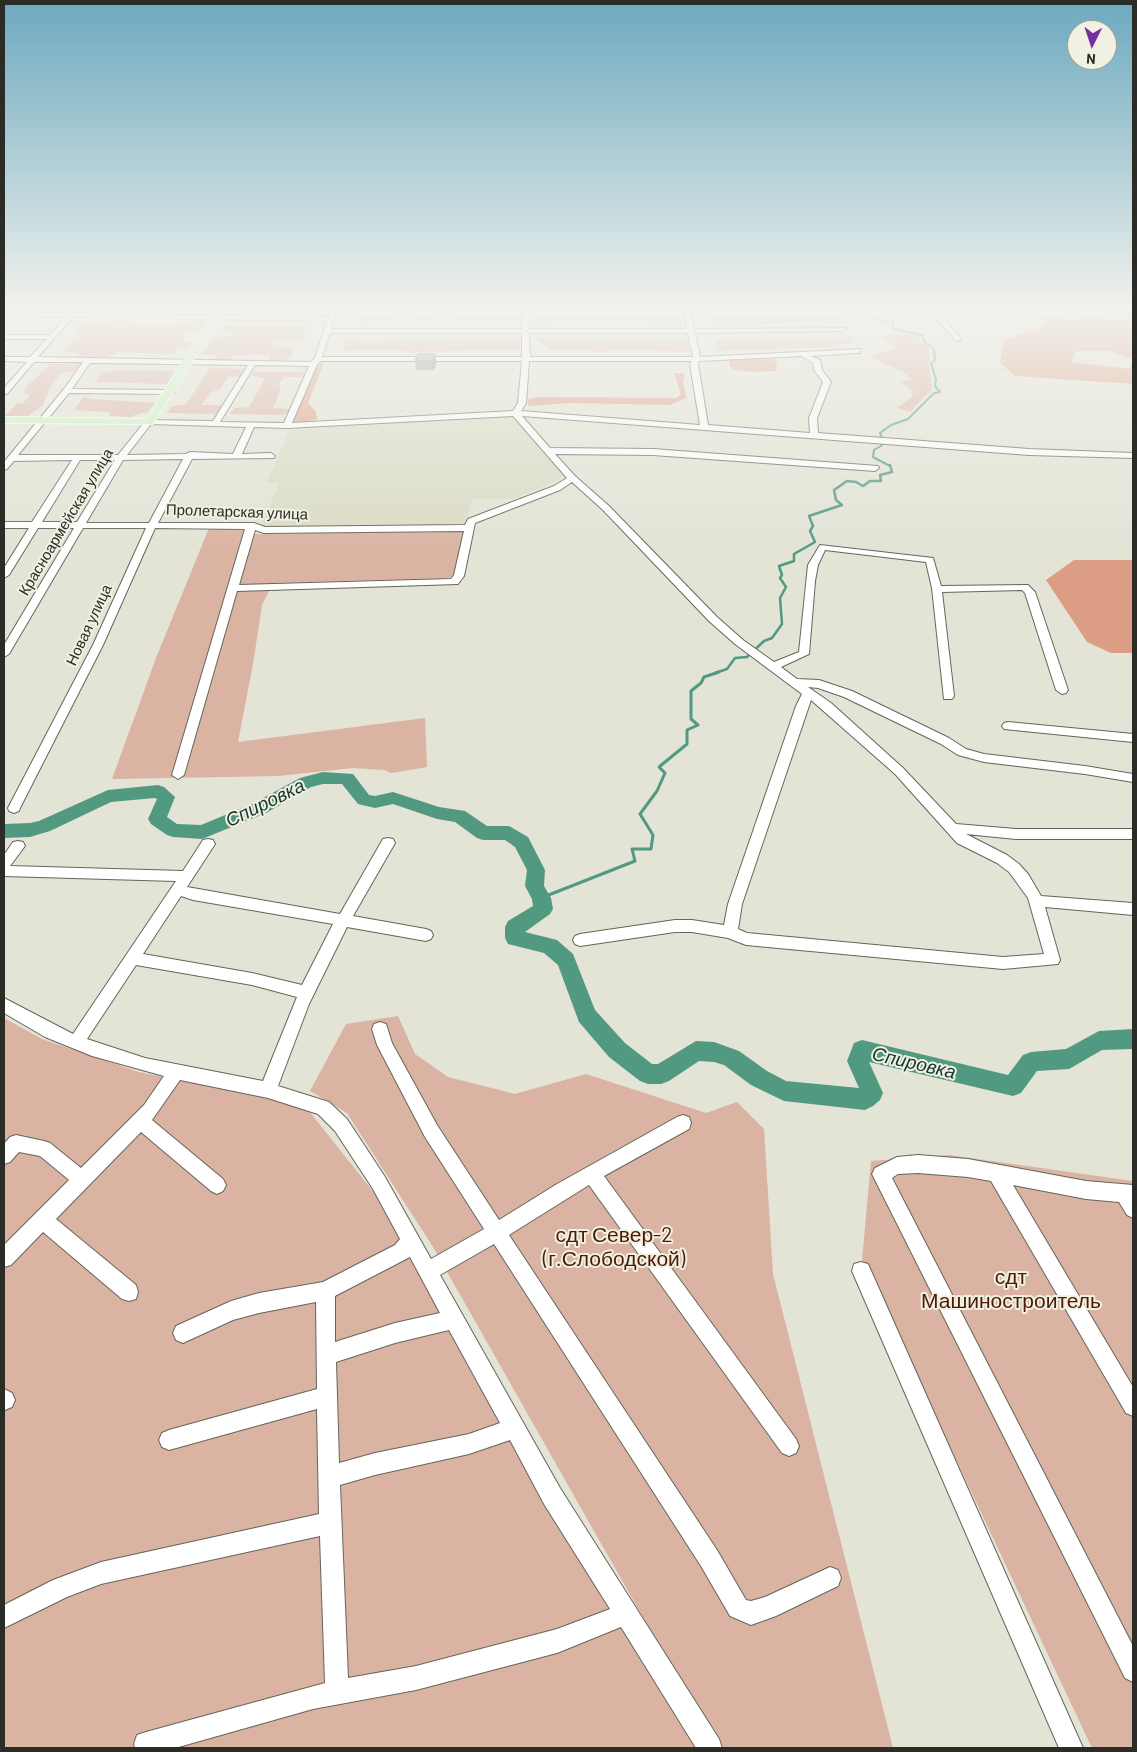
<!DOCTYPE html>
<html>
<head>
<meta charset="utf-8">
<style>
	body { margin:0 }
	#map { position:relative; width:1137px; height:1752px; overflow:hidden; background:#e3e3d6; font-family:Barlow,sans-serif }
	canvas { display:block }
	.frame { position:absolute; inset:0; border:5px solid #2c2c27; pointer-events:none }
	.north { position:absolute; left:1067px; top:20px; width:50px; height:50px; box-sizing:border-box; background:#f0f0e3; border:1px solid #a2a298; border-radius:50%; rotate:184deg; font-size:14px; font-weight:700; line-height:20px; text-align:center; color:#2c2c27 }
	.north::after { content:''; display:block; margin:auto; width:18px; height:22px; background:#752ea1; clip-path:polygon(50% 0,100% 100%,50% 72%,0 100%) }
</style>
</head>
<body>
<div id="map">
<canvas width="1137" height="1752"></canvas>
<div class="frame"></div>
<div class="north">N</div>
</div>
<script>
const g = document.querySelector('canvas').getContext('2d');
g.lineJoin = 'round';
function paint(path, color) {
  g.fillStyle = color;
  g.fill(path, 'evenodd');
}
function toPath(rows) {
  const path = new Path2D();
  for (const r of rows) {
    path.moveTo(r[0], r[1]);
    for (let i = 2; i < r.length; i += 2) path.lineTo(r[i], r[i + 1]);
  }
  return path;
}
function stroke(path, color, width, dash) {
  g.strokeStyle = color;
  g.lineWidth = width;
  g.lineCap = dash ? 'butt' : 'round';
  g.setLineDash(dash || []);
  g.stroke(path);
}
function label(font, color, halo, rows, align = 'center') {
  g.font = font + ' Barlow,sans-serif';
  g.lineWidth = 4;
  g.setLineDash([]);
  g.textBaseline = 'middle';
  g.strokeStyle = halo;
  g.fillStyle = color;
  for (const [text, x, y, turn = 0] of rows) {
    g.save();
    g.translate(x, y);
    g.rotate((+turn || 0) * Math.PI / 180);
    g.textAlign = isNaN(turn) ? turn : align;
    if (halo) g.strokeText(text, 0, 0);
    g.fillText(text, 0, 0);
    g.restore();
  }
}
paint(toPath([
	[506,417,518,421,566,476,514,499,473,499,464,525,261,527,279,483,267,482,290,428]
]), '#dadac5');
paint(toPath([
	[411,309,413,314,419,316,430,315,431,309,452,310,455,314,519,315,519,324,445,321,355,324,353,318,341,317,341,314,354,314,395,316,396,310],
	[532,314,560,314,560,316,577,317,583,314,679,314,682,326,630,322,532,324],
	[711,314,824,315,839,317,841,324,835,321,759,324,709,323],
	[194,319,207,320,200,331,183,335,183,341,195,342,191,347,178,348,174,354,117,352,105,359,80,358,77,353,64,352,81,327,71,325,75,322,109,323,116,320,132,320,129,325,138,326,186,325],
	[222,325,307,327,303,340,273,340,273,346,294,348,292,357,281,361,269,361,269,355,234,355,230,361,213,360,216,355,201,355,213,337,231,336,234,330,219,330],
	[886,335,919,335,919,342,927,345,929,350,929,365,932,390,915,406,911,412,897,408,912,397,913,391,900,382,913,379,901,371,871,357,896,347,891,342,880,340],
	[825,337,855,338,851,344,838,344,831,347,717,351,715,340],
	[472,338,484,340,520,338,521,349,421,352,381,349,343,351,345,339,365,341],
	[534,338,686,340,690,352,618,349,601,352,586,350,549,349],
	[82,363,76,372,61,373,50,388,43,405,28,416,5,416,16,404,23,403,30,395,24,393,27,386,51,364],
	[210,368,246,369,241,377,228,377,221,388,210,393,201,405,222,405,217,414,166,413,172,406,186,404],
	[114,370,176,371,168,384,96,382,101,373],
	[253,372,303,372,303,377,284,377,279,384,281,389,273,408,290,409,284,415,229,414,235,408,249,407,265,378,252,376],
	[83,397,93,399,157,403,148,413,141,413,130,417,109,416,110,412,74,410],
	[209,528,252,528,252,534,464,530,456,574,449,578,273,583,262,605,253,664,238,742,425,718,427,767,392,773,384,770,353,768,279,776,112,779,156,658],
	[398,1016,415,1054,448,1077,515,1094,586,1074,706,1113,737,1102,764,1129,773,1274,893,1748,717,1748,433,1247,347,1113,310,1091,346,1024],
	[4,1018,42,1039,139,1072,305,1106,430,1263,532,1444,715,1748,4,1748],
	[949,1155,1133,1181,1133,1748,1092,1748,862,1260,871,1161]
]), '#dab3a3');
paint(toPath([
	[1100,307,1133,307,1133,360,1111,351,1076,351,1072,362,1129,369,1133,363,1133,384,1015,376,1000,363,1003,341,1045,325,1042,319,1064,310,1096,314],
	[773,358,777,362,776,371,751,372,731,369,729,364,730,360],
	[323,360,324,363,308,403,316,412,317,419,306,422,292,423,312,378,316,364],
	[674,373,683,373,685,376,683,381,686,398,670,405,570,403,528,406,528,399,539,397,676,398,681,394],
	[1074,560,1133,560,1133,653,1111,653,1087,642,1046,580]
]), '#db9e85');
stroke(toPath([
	[854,307,873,315,876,318,874,320,893,323,893,329,922,335,924,342,934,349,935,360,931,363,936,380,935,386,940,392,934,393,908,419,891,425,880,433,884,441,881,446,874,450,873,457,890,466]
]), '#529982', 2);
stroke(toPath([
	[715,673,727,669,735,658,747,657,764,641,772,638,782,624,780,598,786,587,780,578,782,575,779,566,794,561,794,554,815,542,810,531,813,526,809,516,842,505,836,500,834,490,847,481,856,482,863,486,870,481,881,481,880,475,892,472,890,465]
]), '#529982', 2.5);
stroke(toPath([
	[541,898,635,861,632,849,651,849,653,835,640,814,657,791,665,773,659,767,687,744,687,730,698,725,691,719,691,691,701,683,704,677,719,672]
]), '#529982', 3);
paint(toPath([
	[323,772,353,774,369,795,375,796,393,792,439,807,465,811,487,826,509,826,528,837,545,870,544,886,551,898,553,909,550,914,525,932,557,940,573,954,595,1010,625,1043,652,1064,658,1064,696,1041,714,1042,739,1051,767,1071,786,1081,859,1088,847,1061,854,1043,862,1040,1008,1075,1023,1055,1031,1052,1066,1049,1099,1031,1133,1029,1133,1049,1102,1050,1069,1069,1037,1071,1021,1093,1013,1096,869,1062,883,1093,880,1100,873,1106,865,1110,784,1101,751,1085,724,1065,714,1062,699,1061,669,1081,661,1084,648,1084,640,1081,609,1057,579,1022,558,965,544,953,508,944,505,938,505,927,508,921,533,906,532,899,525,886,527,870,515,847,505,840,483,840,477,838,455,822,437,819,393,804,375,808,358,804,342,784,323,784,311,787,266,813,202,839,173,837,167,835,151,824,148,819,157,799,155,798,111,802,50,831,30,837,4,838,4,824,30,823,39,821,108,790,158,785,164,787,175,797,167,817,177,824,201,825,254,803,300,778,323,772]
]), '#529982');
const minor = toPath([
	[332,307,338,307,331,329,522,329,522,309,488,309,485,307,784,307,781,309,690,309,694,329,845,328,846,329,843,331,695,333,700,357,860,349,860,353,857,353,811,356,820,360,822,370,831,382,817,418,818,433,1029,449,1133,453,1133,458,1029,455,522,416,550,448,653,449,878,466,879,468,875,471,653,455,555,454,575,476,609,506,717,617,743,640,774,662,799,652,808,565,820,545,933,558,941,586,1028,585,1035,592,1068,690,1066,693,1062,694,1056,690,1025,593,1022,590,942,592,954,696,952,699,944,699,932,588,926,562,825,550,818,565,815,581,809,654,781,667,797,679,819,680,852,691,949,738,966,749,984,754,1085,766,1133,774,1133,782,1085,774,984,762,958,755,941,744,844,697,818,688,808,687,831,703,903,768,956,824,1016,829,1133,829,1133,839,1016,839,966,834,1007,855,1019,864,1028,874,1041,896,1133,903,1133,915,1045,907,1060,960,1058,964,1003,969,746,945,728,938,692,932,675,932,580,946,575,944,573,940,575,936,580,934,675,920,692,920,724,925,728,904,796,706,802,694,735,644,709,621,603,510,572,482,560,490,475,523,464,576,458,584,237,591,184,775,178,779,172,775,245,529,155,528,103,645,20,808,19,811,14,813,9,811,8,808,93,645,146,528,83,528,9,654,4,657,4,645,74,528,38,528,9,575,4,578,4,568,29,528,4,528,4,522,32,522,72,460,14,461,7,469,4,470,4,462,64,389,83,362,34,362,7,394,4,394,4,388,27,362,4,361,4,357,30,357,47,339,4,339,4,335,50,335,66,317,4,316,4,312,70,313,74,310,77,313,328,317,332,307],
	[528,309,683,309,687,329,529,329,528,309],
	[73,317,327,321,315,358,311,362,38,357,73,317],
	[330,333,522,333,522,357,322,357,330,333],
	[529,333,688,333,693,357,530,357,529,333],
	[801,356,813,363,814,370,823,382,809,418,810,433,708,425,698,364,699,361,801,356],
	[320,361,522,361,518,403,513,411,292,423,317,365,320,361],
	[529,361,692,361,690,364,700,425,521,411,526,403,529,361],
	[90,363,248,365,213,421,146,420,118,455,18,455,69,393,170,394,174,392,170,390,72,389,90,363],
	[255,365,309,366,284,423,220,422,255,365],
	[513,416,567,478,554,486,468,519,465,525,265,527,254,523,158,523,192,459,274,458,275,456,271,453,242,454,254,427,287,428,513,416],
	[151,424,215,426,246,427,233,454,190,452,186,454,127,455,151,424],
	[183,459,149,523,86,523,123,460,183,459],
	[80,460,115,460,77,522,42,522,80,460],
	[255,530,264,533,464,531,454,575,451,579,239,585,255,530],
	[811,700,895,774,957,843,997,863,1009,872,1028,898,1044,954,1003,957,747,933,738,929,742,904,811,700],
	[890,307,934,307,962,340,956,341,931,312,893,309,890,307],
	[1008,722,1133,734,1133,742,1004,729,1002,726,1004,723,1008,722],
	[388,838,393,839,395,843,353,916,426,929,431,931,433,935,431,939,426,941,347,927,309,1004,278,1086,329,1102,347,1119,385,1177,431,1259,484,1229,425,1137,377,1045,372,1029,374,1024,380,1022,386,1024,392,1043,437,1125,499,1220,557,1184,677,1117,683,1115,689,1117,691,1123,689,1129,604,1176,796,1439,799,1446,796,1453,789,1456,782,1453,589,1185,509,1235,717,1550,746,1600,751,1601,765,1597,830,1567,838,1570,841,1578,838,1586,776,1616,751,1625,730,1616,701,1566,494,1244,440,1275,560,1488,719,1739,722,1748,696,1748,621,1627,557,1653,416,1690,313,1709,175,1748,135,1748,134,1744,137,1735,146,1732,325,1683,320,1536,101,1584,67,1597,4,1628,4,1605,53,1580,101,1562,319,1514,317,1409,169,1450,162,1447,159,1440,162,1433,169,1430,317,1389,316,1302,259,1313,233,1320,183,1343,176,1340,173,1333,176,1326,231,1301,259,1293,323,1282,395,1245,400,1239,373,1189,335,1131,318,1114,268,1098,180,1080,152,1120,223,1179,226,1185,223,1191,217,1194,211,1191,141,1132,56,1219,136,1285,138,1292,136,1299,129,1301,122,1299,43,1232,11,1265,4,1267,4,1245,69,1180,40,1156,19,1152,10,1162,4,1164,4,1144,10,1137,16,1135,44,1141,50,1143,81,1168,144,1105,164,1076,92,1056,45,1037,4,1013,4,998,73,1034,176,881,4,876,4,855,13,842,18,841,23,842,25,846,10,866,183,871,203,840,208,839,213,840,215,844,187,887,340,914,383,839,388,838],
	[181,896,193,900,333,924,302,985,252,973,143,954,181,896],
	[136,965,252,985,297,997,263,1081,145,1058,87,1039,136,965],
	[410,1257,440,1313,395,1323,335,1342,335,1296,410,1257],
	[449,1330,500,1423,469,1434,375,1453,339,1463,336,1362,395,1343,449,1330],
	[510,1440,544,1504,610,1609,557,1629,416,1666,348,1678,340,1485,375,1475,469,1454,510,1440],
	[918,1155,968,1159,1086,1181,1133,1185,1133,1218,1127,1215,1119,1202,1086,1199,1013,1185,1133,1387,1133,1416,1126,1413,991,1181,968,1177,918,1173,898,1174,892,1178,1133,1646,1133,1682,1125,1678,872,1174,875,1168,897,1157,918,1155],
	[861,1262,868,1264,1083,1748,1059,1748,852,1271,854,1264,861,1262],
	[4,1389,12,1393,15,1400,12,1407,5,1410,4,1389]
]);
const major = toPath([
	[218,307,226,307,153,424,4,423,4,417,146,419,218,307]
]);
stroke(minor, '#65655a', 2);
stroke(major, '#fff', 2);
paint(minor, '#fff');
paint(major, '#c9f5bb');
paint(toPath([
	[435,354,436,363,434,370,416,370,415,361]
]), '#948d84');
paint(toPath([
	[435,354,436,363,434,370,433,361]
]), '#78736c');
const building = toPath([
	[418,354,435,354,433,361,415,361,418,354]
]);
paint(building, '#aca49a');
stroke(building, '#78736c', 1);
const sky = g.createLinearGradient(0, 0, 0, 552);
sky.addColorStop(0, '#6ca9bf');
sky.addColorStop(0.56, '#f2f2ed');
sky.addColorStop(1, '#f2f2ed00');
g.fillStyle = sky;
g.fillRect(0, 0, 1137, 552);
label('15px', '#2c2c27', '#f0f0e3', [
	["Пролетарская улица",237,512,2],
	["Красноармейская улица",66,522,-59],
	["Новая улица",89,625,-65]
]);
label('italic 19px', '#15372c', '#f0f0e3', [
	["Спировка",265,803,-26],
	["Спировка",914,1063,13]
]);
label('21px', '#501a00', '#f0f0e3', [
	["сдт Север-2",614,1235],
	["(г.Слободской)",614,1259],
	["сдт",1011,1277],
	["Машиностроитель",1011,1301]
]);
</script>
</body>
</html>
